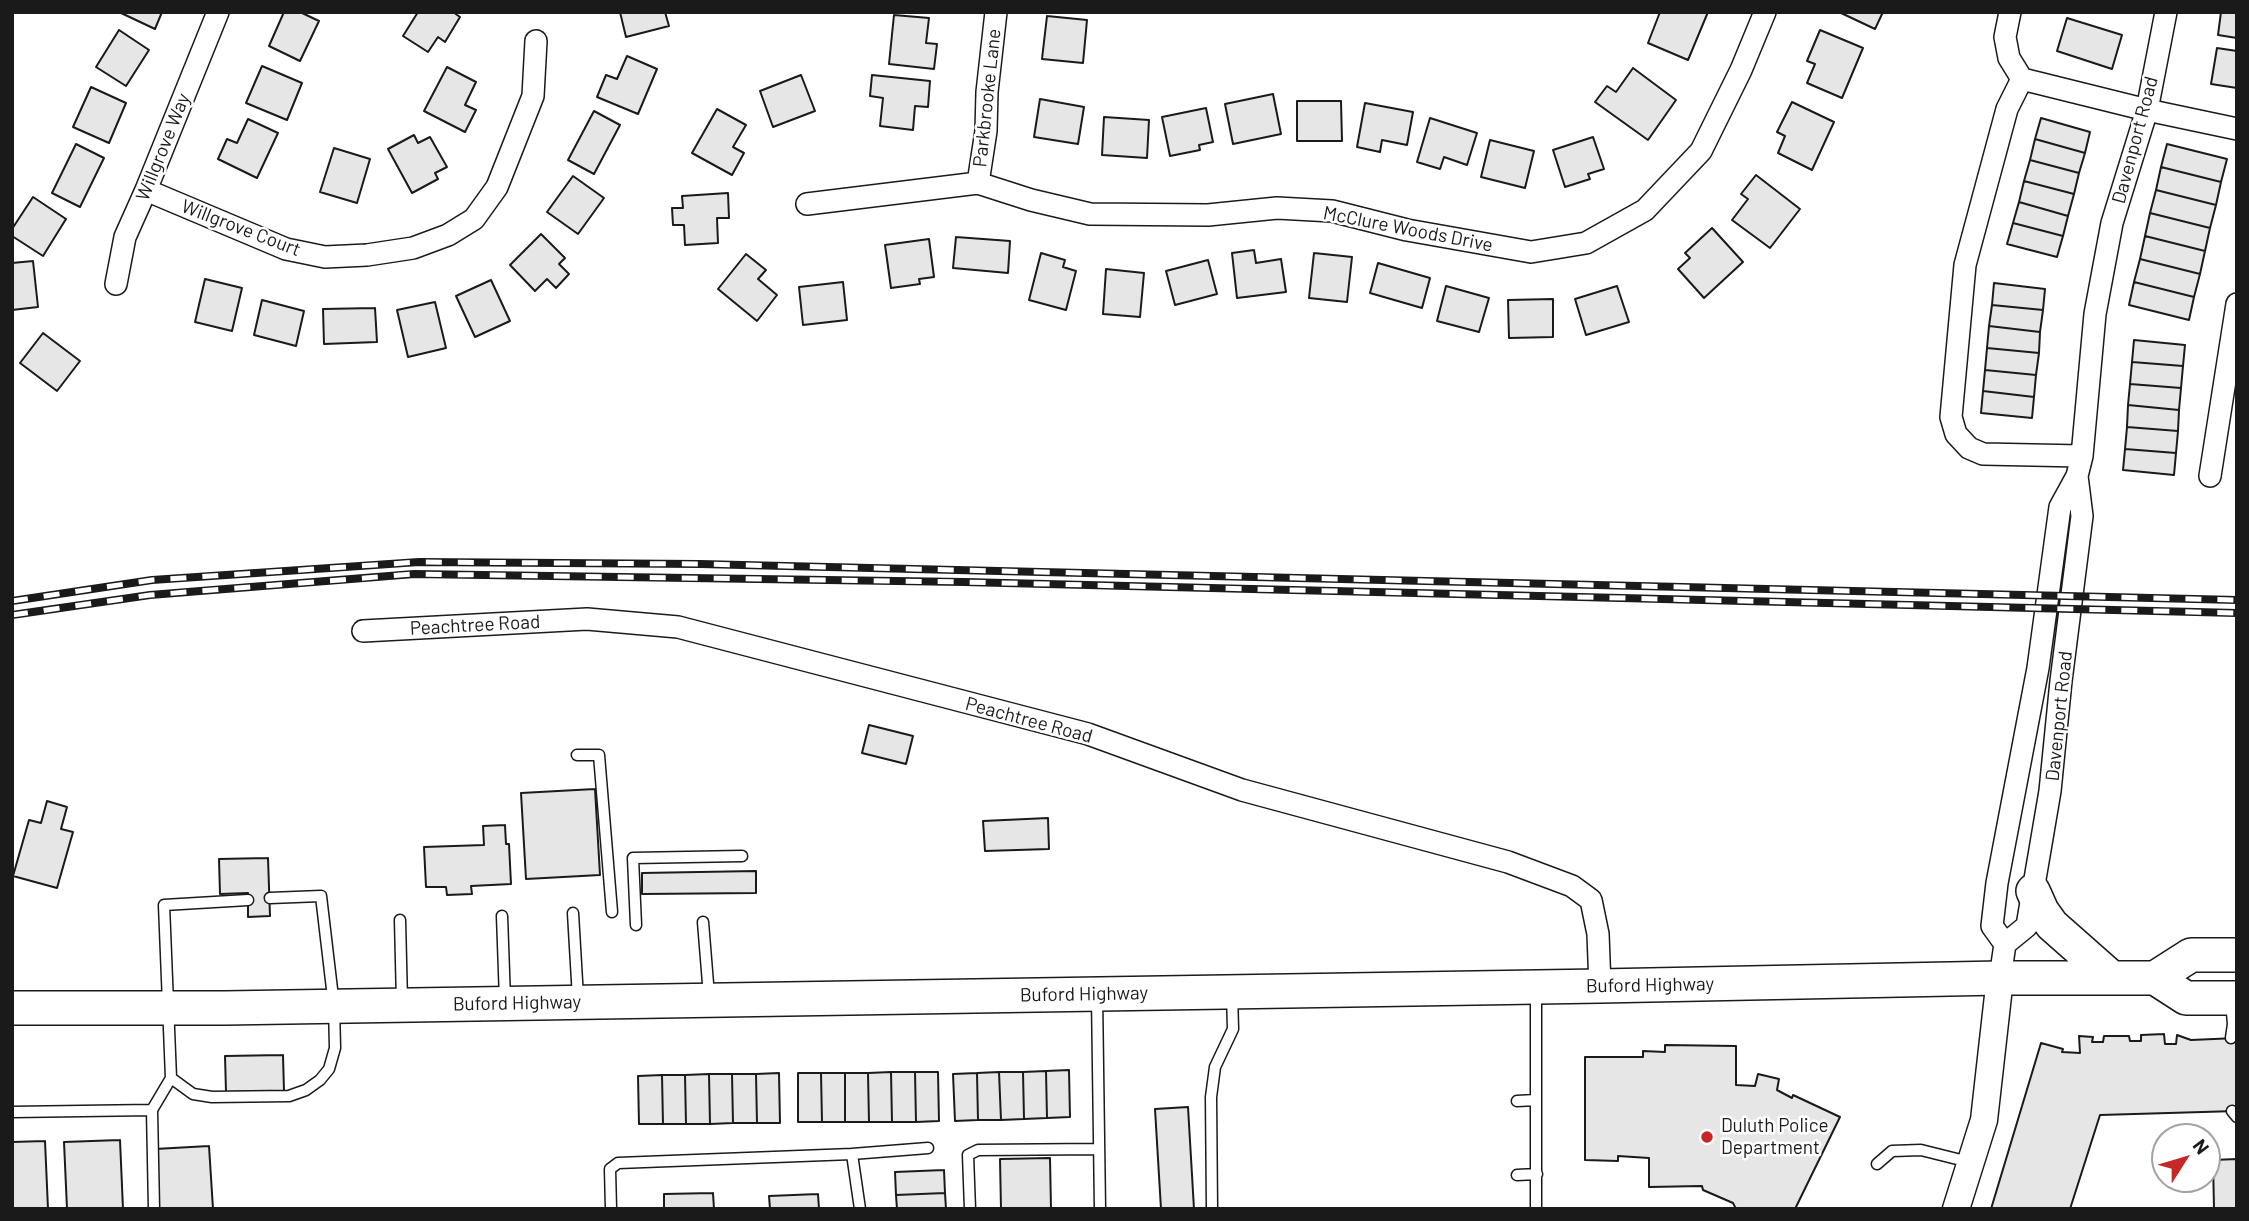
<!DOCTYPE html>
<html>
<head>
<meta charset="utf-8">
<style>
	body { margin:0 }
	#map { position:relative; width:2249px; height:1221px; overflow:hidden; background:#fff; font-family:Barlow,sans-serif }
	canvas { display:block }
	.frame { position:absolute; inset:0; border:14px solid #1a1a1a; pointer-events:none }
	.north { position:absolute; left:2151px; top:1123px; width:70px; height:70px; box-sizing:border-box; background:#fff; border:2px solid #a3a3a3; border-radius:50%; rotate:53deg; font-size:19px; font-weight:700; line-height:28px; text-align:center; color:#1a1a1a }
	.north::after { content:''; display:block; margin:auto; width:24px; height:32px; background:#c62828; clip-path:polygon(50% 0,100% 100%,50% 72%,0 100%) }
</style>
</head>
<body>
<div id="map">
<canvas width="2249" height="1221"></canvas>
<div class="frame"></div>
<div class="north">N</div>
</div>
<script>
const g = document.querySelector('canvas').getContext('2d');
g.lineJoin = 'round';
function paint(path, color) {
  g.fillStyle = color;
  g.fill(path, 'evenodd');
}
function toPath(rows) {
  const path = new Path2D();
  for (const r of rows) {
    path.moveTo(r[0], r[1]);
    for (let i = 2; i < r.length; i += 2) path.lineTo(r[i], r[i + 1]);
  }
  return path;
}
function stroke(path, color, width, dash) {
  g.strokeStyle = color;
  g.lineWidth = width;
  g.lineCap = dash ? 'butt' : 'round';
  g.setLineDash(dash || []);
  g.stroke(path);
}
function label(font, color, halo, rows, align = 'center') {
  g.font = font + ' Barlow,sans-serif';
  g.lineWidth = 5;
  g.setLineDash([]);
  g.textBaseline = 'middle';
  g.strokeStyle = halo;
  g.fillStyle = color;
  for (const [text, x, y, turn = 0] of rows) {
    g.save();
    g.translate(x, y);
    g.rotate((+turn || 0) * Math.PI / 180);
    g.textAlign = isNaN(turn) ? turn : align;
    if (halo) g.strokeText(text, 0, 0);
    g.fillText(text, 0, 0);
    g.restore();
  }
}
const building = toPath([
	[119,12,162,12,155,29,119,12],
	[284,12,300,12,319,21,300,61,269,46,284,12],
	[418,12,453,12,460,17,445,42,438,37,428,52,403,36,418,12],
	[620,12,665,12,669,26,626,37,620,12],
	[1660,12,1708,12,1688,60,1648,43,1660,12],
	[1839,12,1883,12,1875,29,1839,12],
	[2221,12,2237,12,2237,38,2218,35,2221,12],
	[894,15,929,18,926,43,937,44,934,69,889,64,894,15],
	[1047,16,1087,20,1083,63,1042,59,1047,16],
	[2067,18,2122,35,2112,69,2057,51,2067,18],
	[119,30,149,50,126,86,96,67,119,30],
	[1820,30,1863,48,1842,98,1807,83,1815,64,1807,61,1820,30],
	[2217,48,2237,51,2237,88,2211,84,2217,48],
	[627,56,657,69,638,114,597,97,606,75,617,79,627,56],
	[262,66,302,83,287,120,246,103,262,66],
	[447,67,476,82,465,105,476,110,465,132,424,111,447,67],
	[1633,68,1676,100,1648,140,1595,102,1607,86,1616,92,1633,68],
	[801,75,815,111,773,127,760,91,801,75],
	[872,75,930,81,928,107,915,106,913,130,880,126,883,98,870,96,872,75],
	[91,87,126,103,109,143,73,127,91,87],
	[1273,94,1281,134,1233,144,1225,104,1273,94],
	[1040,99,1084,107,1078,144,1034,137,1040,99],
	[1297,101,1341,101,1342,141,1297,141,1297,101],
	[1792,102,1834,122,1812,170,1778,153,1785,136,1777,132,1792,102],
	[1365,103,1413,112,1407,145,1382,140,1380,152,1357,147,1365,103],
	[1206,108,1213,142,1199,145,1200,150,1170,156,1162,117,1206,108],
	[717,109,746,125,733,147,744,153,732,175,692,153,717,109],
	[594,111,620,125,594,174,568,160,594,111],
	[1104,117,1149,120,1147,158,1102,155,1104,117],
	[1430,118,1477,133,1467,165,1444,157,1440,169,1417,162,1430,118],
	[2041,118,2090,132,2085,153,2035,139,2041,118],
	[248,119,278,133,257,178,218,159,227,139,237,143,248,119],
	[414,135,418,143,430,137,447,167,435,173,438,179,412,193,388,149,414,135],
	[1593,137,1604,169,1588,174,1590,179,1565,187,1553,150,1593,137],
	[2035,139,2085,153,2079,173,2030,160,2035,139],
	[1490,140,1534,151,1525,188,1481,177,1490,140],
	[76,144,104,158,80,207,52,193,76,144],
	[2167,144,2227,159,2221,182,2161,167,2167,144],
	[334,148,370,159,357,203,320,192,334,148],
	[2030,160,2079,173,2074,194,2024,181,2030,160],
	[2161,167,2221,182,2216,205,2156,190,2161,167],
	[1756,175,1800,209,1770,248,1732,220,1748,199,1741,194,1756,175],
	[573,176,604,198,578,234,547,212,573,176],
	[2024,181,2074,194,2068,216,2019,202,2024,181],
	[2156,190,2216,205,2210,228,2150,213,2156,190],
	[728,193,729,218,717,218,718,243,685,245,684,225,673,225,672,208,683,208,682,196,728,193],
	[33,197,66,219,43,256,12,236,12,229,33,197],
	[2019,202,2068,216,2063,236,2013,223,2019,202],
	[2150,213,2210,228,2205,251,2145,236,2150,213],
	[2013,223,2063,236,2057,257,2007,244,2013,223],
	[1712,228,1743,262,1704,298,1678,269,1690,258,1685,253,1712,228],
	[541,234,565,258,559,264,569,274,556,288,547,279,535,291,510,265,541,234],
	[2145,236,2205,251,2200,274,2140,259,2145,236],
	[956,237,1010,241,1008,273,953,268,956,237],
	[929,239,934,277,919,279,920,284,891,288,885,245,929,239],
	[1254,250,1256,263,1281,259,1286,292,1237,298,1232,253,1254,250],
	[1041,253,1065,260,1063,267,1076,271,1066,310,1029,300,1041,253],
	[1314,253,1352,257,1347,302,1309,298,1314,253],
	[746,254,766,270,758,279,777,295,757,321,718,289,746,254],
	[2140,259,2200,274,2194,297,2134,282,2140,259],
	[1208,260,1217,294,1175,305,1166,271,1208,260],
	[33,261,38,307,12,310,12,263,33,261],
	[1378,263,1430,278,1422,308,1370,293,1378,263],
	[1106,269,1144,273,1140,317,1103,314,1106,269],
	[205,279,242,288,232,331,195,322,205,279],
	[491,280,510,321,475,337,456,296,491,280],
	[843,282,847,320,803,325,799,287,843,282],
	[2134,282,2194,297,2189,320,2129,305,2134,282],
	[1994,283,2045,289,2043,310,1992,305,1994,283],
	[1446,286,1489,298,1479,332,1437,321,1446,286],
	[1617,286,1629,322,1586,335,1575,299,1617,286],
	[1553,299,1553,337,1509,338,1508,300,1553,299],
	[262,300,304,311,296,346,254,335,262,300],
	[435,302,446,348,408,357,397,310,435,302],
	[1992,305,2043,310,2040,332,1989,326,1992,305],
	[375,308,377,342,324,344,323,309,375,308],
	[1989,326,2040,332,2039,353,1987,348,1989,326],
	[43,333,80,361,57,391,20,363,43,333],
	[2134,340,2185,345,2183,366,2132,362,2134,340],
	[1987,348,2039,353,2036,375,1985,370,1987,348],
	[2132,362,2183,366,2181,388,2130,384,2132,362],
	[1985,370,2036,375,2034,397,1983,391,1985,370],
	[2130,384,2181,388,2179,410,2128,405,2130,384],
	[1983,391,2034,397,2032,418,1981,413,1983,391],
	[2128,405,2179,410,2178,431,2127,427,2128,405],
	[2127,427,2178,431,2176,453,2125,449,2127,427],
	[2125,449,2176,453,2174,475,2123,470,2125,449],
	[869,725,913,736,906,764,862,753,869,725],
	[595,789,600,875,526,879,521,793,595,789],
	[47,801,67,807,61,829,73,832,57,888,13,876,29,820,41,823,47,801],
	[1048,818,1049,849,985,851,983,821,1048,818],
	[505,825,506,844,509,844,511,884,471,886,472,894,447,895,446,887,426,887,424,847,484,845,483,826,505,825],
	[268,858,270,916,248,917,248,893,220,894,219,859,268,858],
	[756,871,756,893,642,894,642,873,756,871],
	[2164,1034,2165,1044,2176,1044,2177,1035,2191,1040,2237,1038,2237,1111,2100,1115,2070,1209,1991,1209,2041,1043,2063,1049,2062,1052,2080,1053,2079,1036,2093,1037,2092,1042,2103,1042,2104,1036,2129,1036,2130,1041,2141,1041,2141,1035,2164,1034],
	[1665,1045,1736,1046,1736,1085,1755,1086,1758,1074,1779,1079,1777,1090,1792,1098,1793,1095,1840,1117,1795,1209,1736,1209,1733,1203,1703,1190,1702,1186,1649,1187,1649,1158,1618,1156,1618,1161,1585,1160,1585,1057,1643,1057,1643,1051,1665,1052,1665,1045],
	[283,1055,284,1091,226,1092,225,1056,283,1055],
	[1069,1070,1070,1117,1047,1118,1046,1071,1069,1070],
	[1046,1071,1047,1118,1024,1119,1023,1072,1046,1071],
	[891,1072,892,1122,869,1122,868,1073,891,1072],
	[891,1072,915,1072,916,1122,892,1122,891,1072],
	[915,1072,938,1072,939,1121,916,1122,915,1072],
	[999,1072,1001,1120,978,1120,977,1073,999,1072],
	[999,1072,1023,1072,1024,1119,1001,1120,999,1072],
	[779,1073,780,1123,757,1123,756,1074,779,1073],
	[798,1073,821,1073,822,1122,798,1122,798,1073],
	[821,1073,845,1073,845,1122,822,1122,821,1073],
	[845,1073,868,1073,869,1122,845,1122,845,1073],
	[977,1073,978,1120,955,1121,953,1074,977,1073],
	[709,1074,710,1124,686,1124,685,1075,709,1074],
	[709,1074,732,1074,733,1123,710,1124,709,1074],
	[732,1074,756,1074,757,1123,733,1123,732,1074],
	[662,1075,663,1124,639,1124,638,1076,662,1075],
	[662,1075,685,1075,686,1124,663,1124,662,1075],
	[1188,1107,1194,1209,1161,1209,1155,1109,1188,1107],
	[120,1140,123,1209,67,1209,64,1142,120,1140],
	[45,1141,48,1209,12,1209,12,1142,45,1141],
	[209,1146,213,1209,158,1209,155,1149,209,1146],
	[1050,1158,1051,1209,1001,1209,1000,1159,1050,1158],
	[2237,1159,2237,1209,2214,1209,2213,1160,2237,1159],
	[944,1170,945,1193,896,1195,895,1172,944,1170],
	[713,1193,714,1209,664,1209,664,1194,713,1193],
	[945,1193,946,1209,897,1209,896,1195,945,1193],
	[818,1194,819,1209,770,1209,769,1196,818,1194]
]);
paint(building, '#e6e6e6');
stroke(building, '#1a1a1a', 2);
const service = toPath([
	[577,755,599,755,612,912],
	[573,913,578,998],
	[502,916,505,1000],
	[400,920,402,1002],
	[703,922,709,996],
	[636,925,633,858,742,856],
	[1536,990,1536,1209],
	[1097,996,1100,1209],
	[2231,1001,2233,1024,2231,1038],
	[171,1078,193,1094,212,1097,289,1096,306,1090,320,1080,329,1069,335,1048,334,1006,321,896,270,898],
	[1517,1101,1536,1100],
	[2232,1111,2237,1117],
	[12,1112,152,1110],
	[852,1154,928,1148],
	[1877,1164,1892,1151,1921,1150,1969,1162],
	[1517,1175,1537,1174],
	[154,1209,152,1110,171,1078,164,905,248,900],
	[611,1209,610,1169,618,1163,852,1154,860,1209],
	[970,1209,968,1155,978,1150,1099,1149],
	[1212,1209,1211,1097,1215,1067,1233,1029,1232,994]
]);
const minor = toPath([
	[2010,12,2005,37,2009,58,2022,79],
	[2022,79,2007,109,1965,265,1951,417,1956,434,1969,448,1983,454,2082,456],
	[2022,79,2147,110,2237,129],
	[978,183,986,131,987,92,996,12],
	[146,190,286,249,325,257,367,255,413,248,448,235,474,219,497,187,533,96,536,41],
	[807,204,978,183,1031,200,1090,214,1208,215,1277,208,1332,211,1407,230,1531,252,1586,243,1645,210,1701,151,1741,70,1765,12],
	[116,284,125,237,146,190,218,12],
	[2210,476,2237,304],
	[363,631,587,619,678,627,1088,734,1242,790,1508,862,1572,886,1591,900,1598,934,1600,986],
	[2005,944,1992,926,1997,883,2038,668,2060,507,2077,476,2082,456,2095,314,2112,223,2147,110,2166,12],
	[2000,978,2005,944,2027,926,2050,791,2061,681,2082,516,2077,476]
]);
const tertiary = toPath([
	[1956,1209,1984,1120,2000,978]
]);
const primary = toPath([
	[2033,891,2042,911,2052,925,2112,978],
	[2155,978,2191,955,2237,955],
	[12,1008,225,1008,1600,986,2000,978,2155,978,2186,998,2237,998]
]);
stroke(service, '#1a1a1a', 13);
stroke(minor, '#1a1a1a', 24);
stroke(tertiary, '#1a1a1a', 29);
stroke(primary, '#1a1a1a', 36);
stroke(service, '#fff', 10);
stroke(minor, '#fff', 21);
stroke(tertiary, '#fff', 26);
stroke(primary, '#fff', 33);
const rail = toPath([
	[12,601,152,580,419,562,700,564,2237,600],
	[12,615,150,595,414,574,964,582,2237,613]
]);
stroke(rail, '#1a1a1a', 8);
stroke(rail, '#fff', 5, [16]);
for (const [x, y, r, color] of [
	[1707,1137,7,"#c62828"]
]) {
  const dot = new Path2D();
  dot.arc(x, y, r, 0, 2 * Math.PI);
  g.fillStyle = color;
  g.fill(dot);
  stroke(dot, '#fff', 2.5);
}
label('19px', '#1a1a1a', '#fff', [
	["Parkbrooke Lane",987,98,-84],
	["Davenport Road",2135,140,-75],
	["Willgrove Way",163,147,-68],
	["Willgrove Court",241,228,21],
	["McClure Woods Drive",1408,229,11],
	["Peachtree Road",475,625,-3],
	["Davenport Road",2059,716,-84],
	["Peachtree Road",1029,720,15],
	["Buford Highway",1650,985,-1],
	["Buford Highway",1084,994,-1],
	["Buford Highway",517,1003,-1]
]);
label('19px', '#1a1a1a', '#fff', [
	["Duluth Police",1721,1126],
	["Department",1721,1148]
], 'left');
</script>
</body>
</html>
